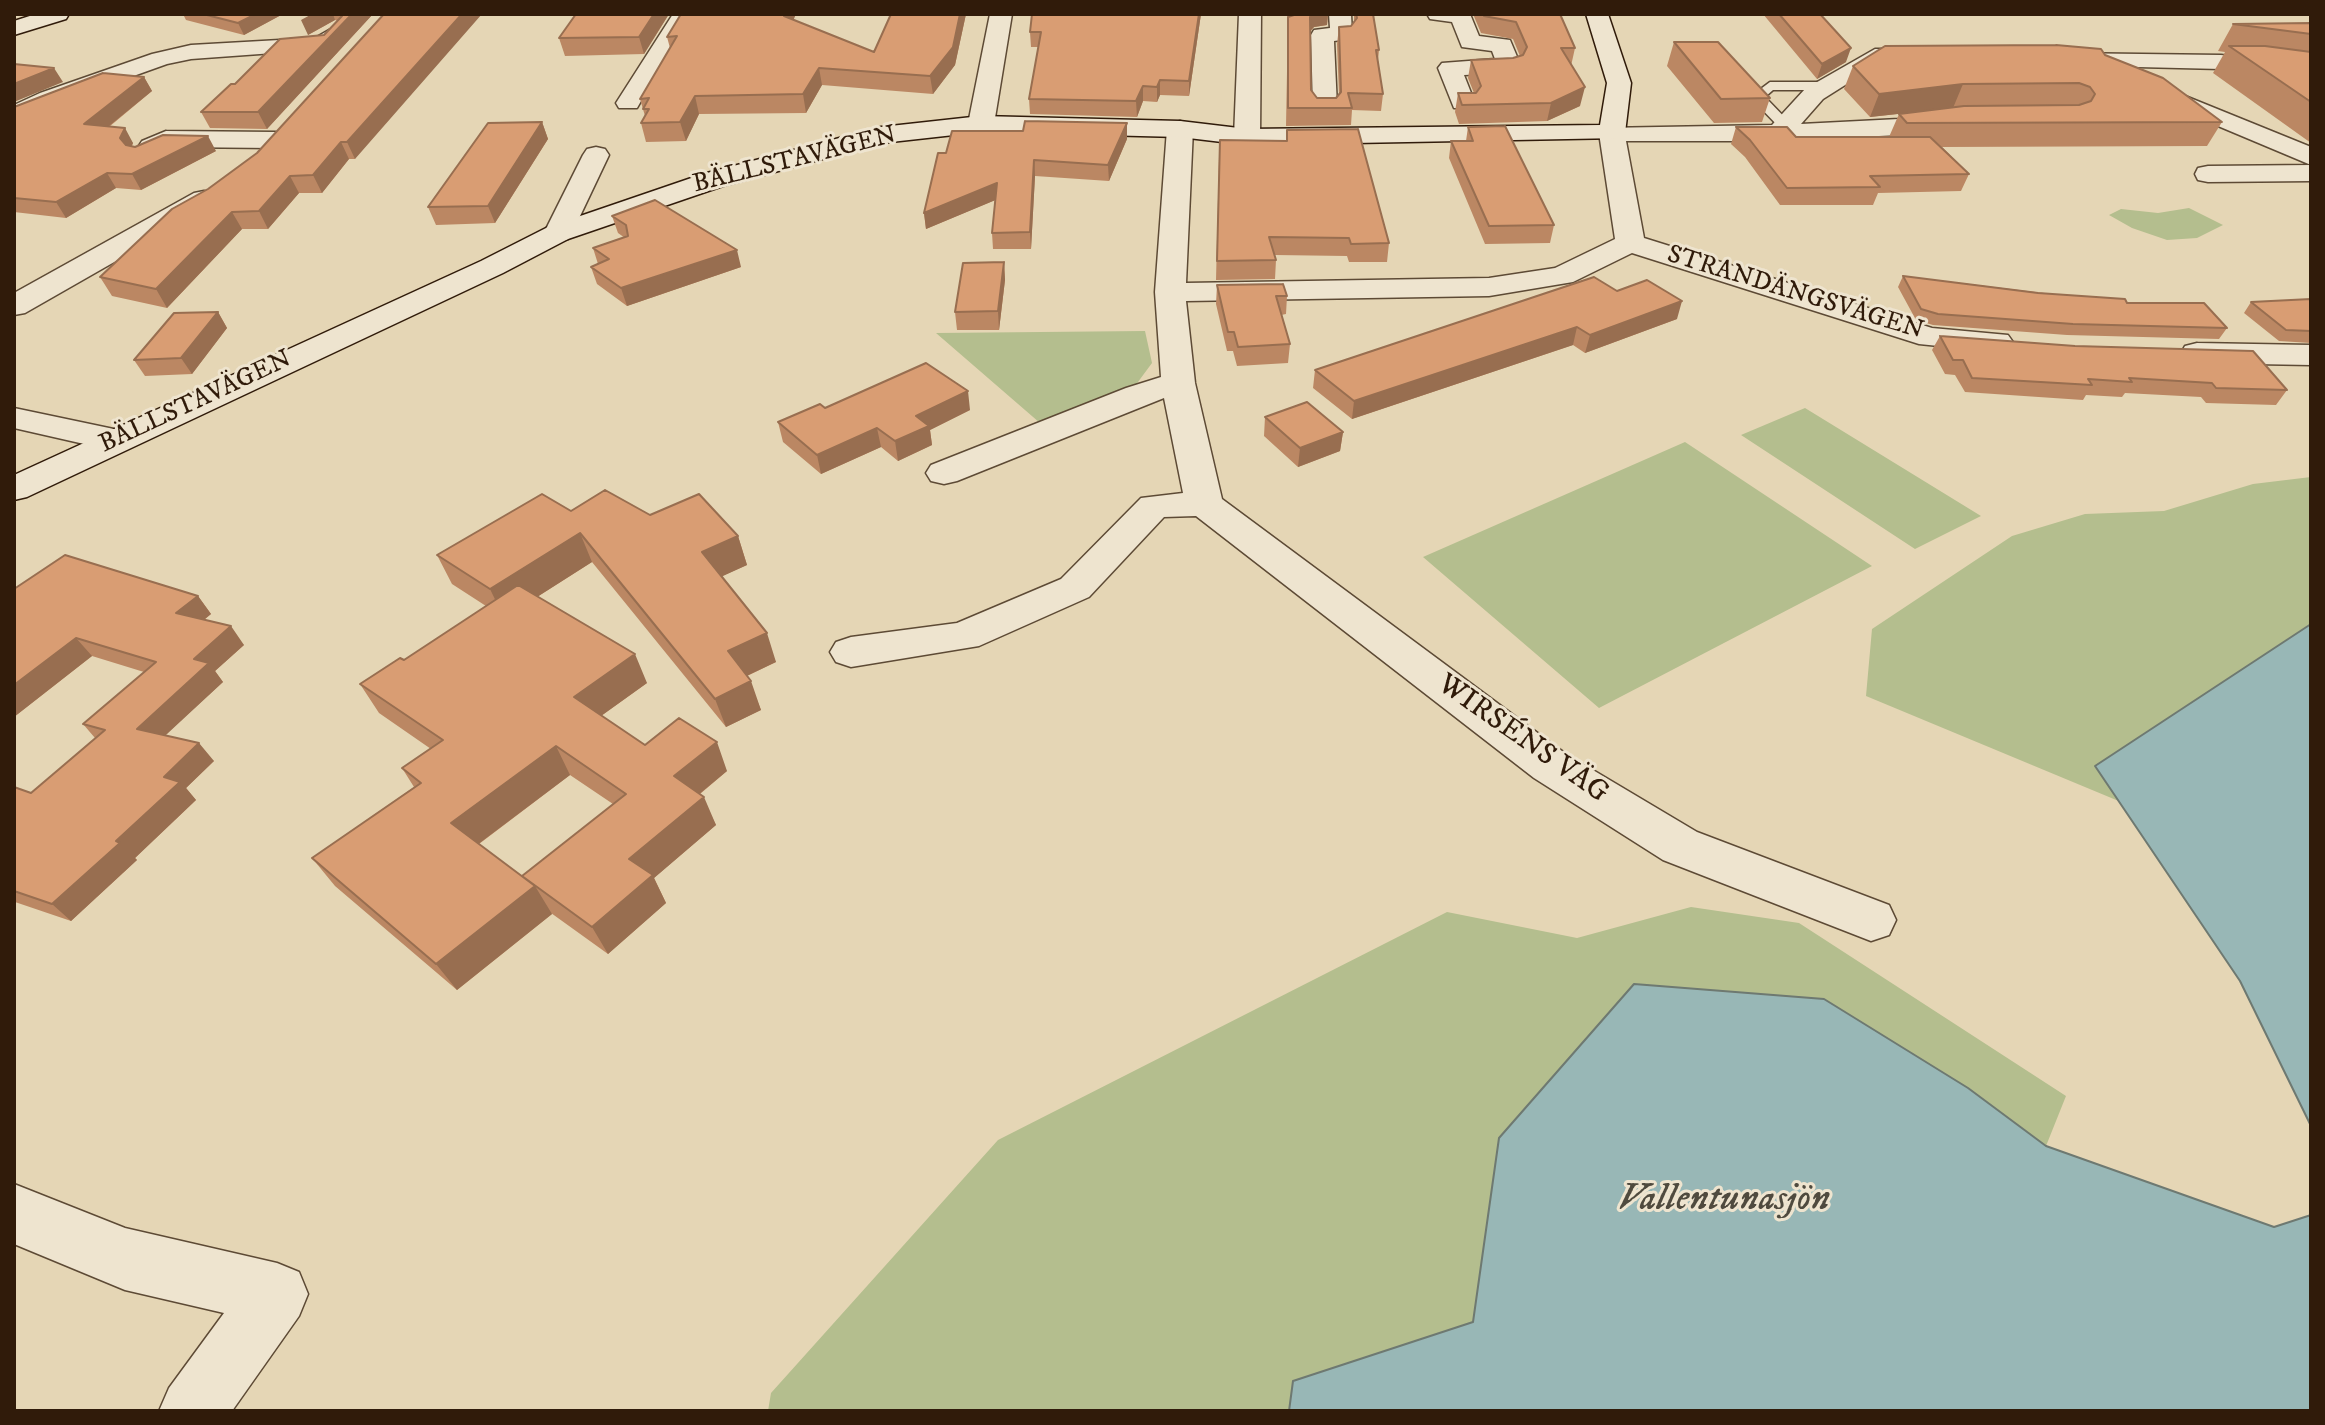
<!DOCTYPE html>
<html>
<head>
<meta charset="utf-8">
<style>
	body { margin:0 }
	#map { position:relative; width:2325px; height:1425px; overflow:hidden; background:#e5d6b5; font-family:"IM FELL DW Pica",serif }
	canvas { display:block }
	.frame { position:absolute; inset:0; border:16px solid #301b0a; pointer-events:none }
</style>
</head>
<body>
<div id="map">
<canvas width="2325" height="1425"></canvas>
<div class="frame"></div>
</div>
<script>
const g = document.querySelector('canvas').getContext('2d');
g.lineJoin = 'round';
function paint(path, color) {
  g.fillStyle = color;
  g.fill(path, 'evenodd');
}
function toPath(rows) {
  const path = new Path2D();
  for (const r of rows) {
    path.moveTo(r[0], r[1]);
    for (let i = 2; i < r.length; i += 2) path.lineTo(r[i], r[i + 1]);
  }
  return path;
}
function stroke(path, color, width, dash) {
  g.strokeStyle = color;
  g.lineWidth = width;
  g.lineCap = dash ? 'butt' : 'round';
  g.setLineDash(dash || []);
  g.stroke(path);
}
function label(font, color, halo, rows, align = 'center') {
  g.font = font + ' "IM FELL DW Pica",serif';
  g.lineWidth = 6;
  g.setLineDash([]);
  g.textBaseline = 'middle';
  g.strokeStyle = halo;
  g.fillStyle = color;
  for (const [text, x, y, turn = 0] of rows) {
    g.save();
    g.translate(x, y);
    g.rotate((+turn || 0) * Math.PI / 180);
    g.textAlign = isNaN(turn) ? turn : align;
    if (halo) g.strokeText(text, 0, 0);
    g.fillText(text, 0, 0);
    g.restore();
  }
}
paint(toPath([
	[2189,208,2223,225,2197,238,2167,240,2132,228,2109,215,2121,209,2158,213],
	[1145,331,1152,363,1135,386,1040,423,936,333],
	[1805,408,1981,516,1915,549,1741,435],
	[1685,442,1872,566,1599,708,1423,557],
	[2311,477,2311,624,2095,766,2121,802,1866,696,1872,629,2012,536,2085,514,2164,511,2253,484],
	[1691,907,1799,923,2066,1096,2046,1146,1968,1088,1499,1138,1473,1322,1294,1381,1289,1411,768,1411,771,1393,998,1140,1447,912,1577,938]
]), '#b4be8e');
const water = toPath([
	[2311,624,2311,1126,2240,981,2095,766,2311,624],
	[1634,984,1824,999,1968,1088,2046,1146,2274,1227,2311,1215,2311,1411,1289,1411,1293,1381,1473,1322,1499,1138,1634,984]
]);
paint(water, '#98b7b6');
stroke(water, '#6e7971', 2);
const lane = toPath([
	[1770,82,1827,82,1834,86,1827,90,1773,90,1765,97,1793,126,1786,130,1781,129,1750,97,1770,82]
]);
const street = toPath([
	[673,14,695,14,679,35,637,108,619,108,616,103,673,14],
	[990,14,1012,14,994,124,990,129,981,132,972,129,968,124,990,14],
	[1239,14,1261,14,1260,137,1256,142,1247,145,1238,142,1234,137,1239,14],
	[1329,14,1351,14,1352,34,1349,39,1334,41,1337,107,1334,112,1325,114,1316,112,1313,107,1311,35,1314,30,1330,28,1329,14],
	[1427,14,1470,14,1479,36,1510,40,1521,66,1517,71,1509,73,1464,75,1475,103,1472,108,1454,108,1438,68,1442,63,1495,59,1492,51,1462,47,1452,22,1430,19,1427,14],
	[329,30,337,32,340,37,329,49,191,59,167,64,58,103,14,123,14,105,40,93,152,54,191,45,315,38,329,30],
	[1875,49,1905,49,1913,51,1917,56,1913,61,1905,63,1880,63,1823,99,1801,124,1899,119,1952,111,1961,114,1965,119,1961,124,1899,135,1779,141,1626,141,1644,238,1932,328,2008,335,2013,342,2008,349,1997,352,1919,344,1632,253,1573,282,1489,296,1186,301,1195,383,1222,499,1566,754,1697,832,1889,905,1896,920,1889,935,1871,941,1663,860,1534,778,1196,516,1164,517,1089,597,979,646,851,667,836,662,830,652,836,642,851,637,957,623,1061,579,1141,498,1183,493,1164,398,957,481,944,484,931,481,926,473,931,465,1126,388,1161,377,1155,292,1167,129,1171,124,1180,121,1189,124,1193,129,1186,283,1489,278,1555,268,1615,239,1599,133,1603,128,1772,125,1805,89,1875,49],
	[2062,53,2221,55,2311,65,2311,79,2221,69,2054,65,2050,60,2054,55,2062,53],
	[2158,85,2311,147,2311,165,2149,97,2146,92,2149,87,2158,85],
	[166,131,275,132,284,135,288,140,284,145,275,148,171,147,151,155,142,153,138,147,142,141,166,131],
	[596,147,605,149,609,155,572,233,568,239,558,242,548,239,544,233,583,155,587,149,596,147],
	[2311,165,2311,181,2208,182,2198,180,2195,174,2198,168,2208,166,2311,165],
	[204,191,214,193,218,199,214,205,25,313,14,315,14,293,194,193,204,191],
	[2197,343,2311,345,2311,365,2197,363,2185,360,2181,353,2185,346,2197,343],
	[14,408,128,432,133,440,128,448,115,451,14,428,14,408],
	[14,1184,125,1228,277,1263,299,1272,308,1294,299,1316,232,1411,159,1411,169,1388,224,1313,125,1290,14,1244,14,1184]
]);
const secondary = toPath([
	[36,14,69,14,66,19,14,35,14,21,36,14],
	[1586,14,1608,14,1631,83,1625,133,1621,138,1247,145,1180,137,981,132,882,143,723,186,568,239,503,273,27,497,14,500,14,475,481,261,548,227,703,174,881,127,981,116,1180,121,1247,129,1600,125,1607,83,1586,14]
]);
stroke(lane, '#5d4a35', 3);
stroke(street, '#5d4a35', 3);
stroke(secondary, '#301b0a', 3);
paint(lane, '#eee4cf');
paint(street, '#eee4cf');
paint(secondary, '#eee4cf');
paint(toPath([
	[183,14,283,14,244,35,186,20],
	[308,14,373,14,267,129,210,128,201,112,235,84,324,35,338,21,335,20,308,35],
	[384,14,355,159,349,159,322,193,299,193,268,229,242,229,167,308,112,296,100,277,208,189,257,153],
	[669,14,644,54,565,56,559,38],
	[891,14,966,14,955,65,933,94,822,85,806,113,699,114,686,141,646,142,641,123,645,116,640,99,670,48,667,37,794,20,874,52],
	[1032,14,1201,14,1189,96,1160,95,1157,102,1143,101,1137,117,1030,114,1029,99,1038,47,1031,47,1030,32],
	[1297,14,1328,14,1327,25,1314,27,1310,32,1311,90,1317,98,1336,98,1339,94,1337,44,1339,27,1351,26,1354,21,1354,14,1373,14,1379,50,1378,60,1383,94,1381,111,1352,110,1351,125,1286,126,1288,17],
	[1473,14,1560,14,1575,48,1571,66,1580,106,1547,121,1459,124,1455,112,1458,93,1474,93,1468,78,1471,60,1513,58,1520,56,1513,39,1481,33],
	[1763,14,1820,14,1846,62,1817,79],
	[2311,23,2311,143,2213,73,2225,52,2218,51,2233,24],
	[1674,42,1770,98,1762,122,1714,123,1667,66],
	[2105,55,2222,122,2207,146,1942,147,1969,174,1961,191,1878,193,1873,205,1780,205,1745,157,1731,144,1736,127,1796,137,1889,137,1899,114,1906,113,1870,117,1844,89,1853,66],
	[144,77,152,91,109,127,133,143,132,146,216,151,141,190,116,188,66,218,14,212,14,107],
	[542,122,548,139,495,223,436,225,428,207],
	[1468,127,1554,225,1550,243,1485,244,1449,158,1451,141,1466,141],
	[1127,139,1109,181,1035,176,1031,249,993,249,992,233,995,200,926,229,924,213,938,153],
	[1219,157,1389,243,1387,262,1349,262,1347,256,1275,255,1276,260,1275,279,1216,280],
	[612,216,741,267,627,306,597,284,591,267,598,264,593,248,625,238,618,233],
	[1004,262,1005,280,999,330,957,330,955,312],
	[1903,276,2127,303,2227,328,2219,339,2067,335,1933,325,1916,320,1898,287],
	[1217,285,1287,296,1286,314,1281,315,1290,344,1288,363,1237,366,1233,351,1227,351,1216,304],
	[1617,291,1677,319,1585,353,1573,345,1352,419,1313,388,1315,370],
	[2311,299,2311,343,2279,341,2244,313,2251,302],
	[218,312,227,328,192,374,145,376,134,360],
	[1940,336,2287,390,2276,405,2206,403,2201,397,2125,393,2122,397,2086,395,2083,400,1965,392,1955,375,1945,374,1932,350],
	[825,408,970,410,930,430,932,445,898,461,881,447,821,474,783,442,778,422],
	[1265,417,1343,432,1340,451,1298,467,1264,436],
	[571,511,650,515,738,536,747,565,722,576,776,662,747,676,761,710,726,727,592,562,537,597,647,683,601,716,645,745,727,771,700,794,716,825,654,878,666,903,608,954,551,913,552,914,457,990,335,886,312,858,414,787,402,768,431,749,379,713,360,684,404,660,486,606,452,584,437,555],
	[570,775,613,804,522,876,479,844],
	[14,589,198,596,211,614,204,620,244,645,215,671,223,682,165,735,214,761,186,788,196,800,135,858,137,860,71,921,15,902,14,903,14,787,31,793,95,738,83,724,144,672,92,656,14,717]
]), '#bb8763');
paint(toPath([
	[256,14,283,14,244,35,238,23],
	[312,14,333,14,335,20,308,35,301,20],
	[352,14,373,14,267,129,258,112],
	[462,14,482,14,355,159,347,142],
	[654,14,669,14,644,54,639,37],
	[785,14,796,14,788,33,784,16],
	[960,14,966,14,955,65,933,94,930,76],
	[1199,14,1201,14,1189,96,1189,81],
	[1312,14,1328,14,1327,25,1314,27,1308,33,1310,17],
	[1851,48,1846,62,1817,79,1822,64],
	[54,68,63,82,14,102,14,84],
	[819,68,822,85,806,113,803,94],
	[144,77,152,91,93,139,84,124],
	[1160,80,1160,95,1157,102,1157,87],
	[1963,84,1953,108,1870,117,1879,94],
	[1143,86,1143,101,1137,117,1136,101],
	[1585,87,1580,106,1547,121,1551,103],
	[695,96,699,114,686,141,680,122],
	[542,122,548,139,495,223,488,206],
	[1127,123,1127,139,1109,181,1108,165],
	[125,128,133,143,128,153,120,138],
	[208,136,216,151,141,190,132,174],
	[341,142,349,159,322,193,313,175],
	[1034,160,1035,176,1031,249,1030,232],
	[107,173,116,188,66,218,56,202],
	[290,176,299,193,268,229,259,211],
	[997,183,998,199,926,229,924,213],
	[232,212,242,229,167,308,156,289],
	[737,250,741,267,627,306,621,288],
	[1004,262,1005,280,999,330,998,311],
	[1682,301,1677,319,1585,353,1590,335],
	[218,312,227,328,192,374,181,358],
	[1577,327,1573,345,1352,419,1354,401],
	[968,391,970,410,930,430,932,445,898,461,895,441,916,416],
	[877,428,881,447,821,474,817,455],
	[1343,432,1340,451,1298,467,1300,448],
	[580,533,592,562,504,618,490,589],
	[738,536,747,565,712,581,702,552],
	[198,596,211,614,190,631,176,613],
	[231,626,244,645,215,671,223,682,153,747,137,729,194,659],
	[767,633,776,662,738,680,728,651],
	[76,638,92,656,14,717,14,685],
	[635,654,647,683,587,726,574,697],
	[751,681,761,710,726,727,715,699],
	[717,742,727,771,686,805,674,776],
	[199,743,214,761,186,788,196,800,135,858,137,860,71,921,52,904,116,841,164,777],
	[556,746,570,775,469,851,451,823],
	[704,797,716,825,654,878,666,903,608,954,592,927,629,859],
	[535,886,552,914,457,990,436,964]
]), '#986e50');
const building = toPath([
	[203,14,256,14,238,23,203,14],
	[342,14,352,14,258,112,201,112,231,84,235,84,280,39,324,35,342,16,342,14],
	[384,14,462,14,347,142,341,142,313,175,290,176,259,211,232,212,156,289,100,277,172,209,208,189,257,153,384,14],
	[576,14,654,14,639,37,559,38,576,14],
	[681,14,785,14,784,16,874,52,891,14,960,14,953,47,930,76,819,68,803,94,695,96,680,122,641,123,649,109,643,109,649,98,640,99,677,36,667,37,681,14],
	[1032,14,1199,14,1189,81,1160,80,1157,87,1143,86,1136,101,1029,99,1041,32,1030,32,1032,14],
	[1297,14,1312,14,1310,17,1311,90,1317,98,1336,98,1341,92,1339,27,1351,26,1357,18,1356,14,1373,14,1379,50,1376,50,1383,94,1348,93,1352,108,1288,108,1288,17,1297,14],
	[1483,14,1560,14,1575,48,1561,48,1585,87,1551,103,1462,105,1458,93,1476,93,1481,86,1471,60,1513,58,1523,55,1527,47,1516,22,1484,16,1483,14],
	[1779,14,1820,14,1851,48,1822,64,1779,14],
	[2311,23,2311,34,2233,24,2311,23],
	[1674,42,1718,42,1770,98,1721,99,1674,42],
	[2056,45,2101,49,2105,55,2163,78,2222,122,1907,123,1899,114,1964,106,2079,105,2091,101,2095,94,2090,87,2079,83,1963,84,1879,94,1853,66,1885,46,2056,45],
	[2229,46,2265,46,2311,52,2311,102,2229,46],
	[14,64,54,68,14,84,14,64],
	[103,73,144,77,84,124,125,128,120,138,126,145,135,147,163,135,208,136,132,174,107,173,56,202,14,198,14,107,103,73],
	[1025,121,1127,123,1108,165,1034,160,1030,232,992,233,997,183,924,213,938,153,946,153,952,131,1023,131,1025,121],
	[542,122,488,206,428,207,488,123,542,122],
	[1505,126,1554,225,1489,226,1451,141,1473,141,1468,127,1505,126],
	[1736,127,1787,127,1796,137,1930,137,1969,174,1870,176,1880,187,1787,188,1750,140,1736,127],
	[1358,129,1389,243,1351,244,1349,238,1269,237,1276,260,1217,261,1220,140,1287,141,1287,130,1358,129],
	[655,200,737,250,621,288,591,267,609,259,593,248,628,236,626,225,612,216,655,200],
	[1004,262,998,311,955,312,963,263,1004,262],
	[1903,276,2038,293,2125,299,2127,303,2204,303,2227,328,2073,324,1938,314,1921,309,1903,276],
	[1594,277,1617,291,1647,280,1682,301,1590,335,1577,327,1354,401,1315,370,1594,277],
	[1283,284,1287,296,1276,296,1290,344,1238,347,1234,332,1228,332,1217,285,1283,284],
	[2311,299,2311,331,2286,330,2251,302,2311,299],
	[218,312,181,358,134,360,174,313,218,312],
	[1940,336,2075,346,2253,351,2287,390,2216,388,2212,383,2129,378,2132,382,2088,379,2092,385,1972,378,1963,360,1953,360,1940,336],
	[926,363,968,391,916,416,929,426,895,441,877,428,817,455,778,422,820,404,825,408,926,363],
	[1307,402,1343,432,1300,448,1265,417,1307,402],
	[605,490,650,515,699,494,738,536,702,552,767,633,728,651,751,681,715,699,580,533,490,589,437,555,542,494,571,511,605,490],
	[65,555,198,596,176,613,231,626,194,659,209,663,137,729,199,743,164,777,180,782,116,841,120,843,52,904,14,891,14,787,31,793,105,730,83,724,156,662,76,638,14,685,14,589,65,555],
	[518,585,635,654,574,697,645,745,679,718,717,742,674,776,704,797,629,859,653,875,592,927,522,876,626,794,556,746,451,823,535,886,436,964,312,858,421,783,402,768,443,740,360,684,400,658,404,660,518,585]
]);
paint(building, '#d99d73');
stroke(building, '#986e50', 2);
label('26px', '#301b0a', '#eee4cf', [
	["BÄLLSTAVÄGEN",795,161,-14],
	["STRANDÄNGSVÄGEN",1795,294,17],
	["BÄLLSTAVÄGEN",196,403,-25]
]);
label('30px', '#301b0a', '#eee4cf', [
	["WIRSÉNS VÄG",1522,740,35]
]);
label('italic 38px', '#4f4a3e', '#eee4cf', [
	["Vallentunasjön",1724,1201]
]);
</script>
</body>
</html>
